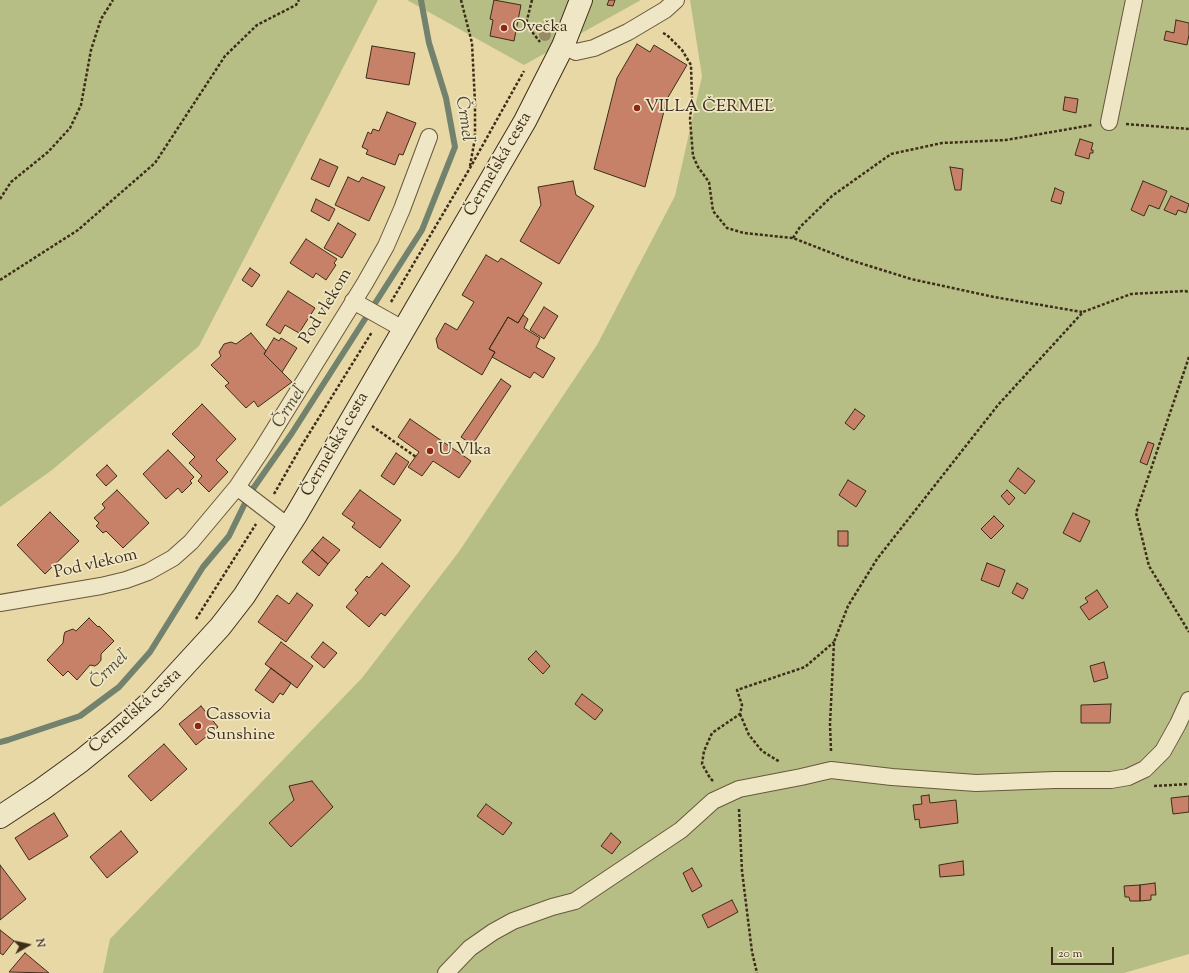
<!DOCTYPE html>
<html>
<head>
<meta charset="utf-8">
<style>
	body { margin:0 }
	#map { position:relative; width:1189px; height:973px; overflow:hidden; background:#e7d8a6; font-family:"Sorts Mill Goudy",serif }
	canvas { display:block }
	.north { position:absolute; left:8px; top:925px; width:40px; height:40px; -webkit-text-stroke:3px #efe6c5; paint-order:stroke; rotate:81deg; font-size:11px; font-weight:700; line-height:16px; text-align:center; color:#3e2d18 }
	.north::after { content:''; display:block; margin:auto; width:14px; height:18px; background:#3e2d18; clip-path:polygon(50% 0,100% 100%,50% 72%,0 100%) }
	.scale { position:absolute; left:1051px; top:947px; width:63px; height:18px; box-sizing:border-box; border:2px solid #3e2d18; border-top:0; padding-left:5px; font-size:12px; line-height:14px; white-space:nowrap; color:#3e2d18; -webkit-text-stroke:3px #efe6c5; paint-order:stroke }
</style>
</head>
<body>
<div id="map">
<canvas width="1189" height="973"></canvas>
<div class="north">N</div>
<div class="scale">20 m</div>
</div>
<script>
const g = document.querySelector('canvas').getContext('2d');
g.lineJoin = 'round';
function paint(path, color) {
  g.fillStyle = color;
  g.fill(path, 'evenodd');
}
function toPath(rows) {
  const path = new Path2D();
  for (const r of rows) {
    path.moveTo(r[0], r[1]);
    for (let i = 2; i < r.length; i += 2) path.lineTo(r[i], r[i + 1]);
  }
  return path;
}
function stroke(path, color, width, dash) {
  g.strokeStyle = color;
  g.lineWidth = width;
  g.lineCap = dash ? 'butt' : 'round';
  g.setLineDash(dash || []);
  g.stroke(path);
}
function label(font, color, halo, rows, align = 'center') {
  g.font = font + ' "Sorts Mill Goudy",serif';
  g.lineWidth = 3.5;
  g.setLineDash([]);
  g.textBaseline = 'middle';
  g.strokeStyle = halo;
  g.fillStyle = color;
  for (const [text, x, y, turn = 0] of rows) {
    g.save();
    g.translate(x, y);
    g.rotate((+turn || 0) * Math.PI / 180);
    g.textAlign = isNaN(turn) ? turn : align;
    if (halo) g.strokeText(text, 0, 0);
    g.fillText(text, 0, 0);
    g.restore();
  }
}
paint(toPath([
	[0,0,378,0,199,346,52,470,0,507],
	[407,0,641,0,524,65],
	[690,0,1189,0,1189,954,1124,973,103,973,110,939,362,678,458,553,597,345,675,196,702,76]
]), '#b6be86');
stroke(toPath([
	[0,742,8,740,80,716,119,687,150,652,203,567,229,536,250,493,292,433,422,230,455,147,446,98,429,43,421,0]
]), '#73826d', 6);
const building = toPath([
	[494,0,521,5,514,41,490,36,493,20,490,19,494,0],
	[609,0,615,0,613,6,607,5,609,0],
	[1176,20,1189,23,1189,35,1187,45,1164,40,1166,31,1174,33,1176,20],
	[637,44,650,52,654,45,687,65,667,99,645,187,594,169,617,78,637,44],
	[372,46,415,53,409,85,366,78,372,46],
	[1065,97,1078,99,1076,113,1063,110,1065,97],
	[387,112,416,123,403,155,399,154,395,165,366,154,368,150,362,147,368,132,371,134,373,129,379,131,387,112],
	[1080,139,1093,143,1091,150,1093,150,1093,153,1090,153,1089,159,1075,155,1080,139],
	[320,159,338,167,329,187,311,179,320,159],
	[950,167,963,169,961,190,955,190,950,167],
	[348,177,359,182,362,177,385,187,369,221,335,205,348,177],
	[573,181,576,195,594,206,559,264,520,241,541,205,538,187,573,181],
	[1143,181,1167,191,1159,209,1149,205,1144,216,1131,210,1143,181],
	[1055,188,1064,192,1061,204,1051,201,1055,188],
	[1171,196,1189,204,1186,213,1178,210,1176,215,1164,210,1171,196],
	[316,199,335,209,329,221,311,211,316,199],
	[338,223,356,234,342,258,324,248,338,223],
	[306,239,337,259,334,263,336,265,326,280,316,273,313,278,290,263,306,239],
	[486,255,498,262,501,258,542,283,518,323,508,317,489,349,495,352,482,375,438,348,436,339,445,323,457,330,474,302,462,295,486,255],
	[250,268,260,275,252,287,242,280,250,268],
	[288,291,315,308,299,333,285,325,280,334,266,325,288,291],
	[544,307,558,316,544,339,530,330,544,307],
	[523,315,528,319,524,328,540,338,536,347,555,358,543,378,534,372,530,378,492,357,495,352,489,349,508,317,518,323,523,315],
	[251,333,266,351,264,354,292,382,258,407,254,401,246,408,225,386,229,383,211,365,221,356,219,352,224,344,231,342,236,344,251,333],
	[274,338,279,341,281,338,297,348,282,372,264,354,274,338],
	[501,379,511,386,472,445,461,437,501,379],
	[202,404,236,439,216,460,228,472,209,492,198,481,202,476,189,463,195,457,172,434,202,404],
	[855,409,865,416,854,430,845,423,855,409],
	[410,419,471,461,459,478,433,461,422,476,408,467,419,452,398,437,410,419],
	[1148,442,1154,444,1147,465,1140,462,1148,442],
	[168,450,194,477,190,481,192,483,182,493,178,488,166,499,143,474,168,450],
	[396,453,409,462,394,485,381,476,396,453],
	[107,465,117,476,106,486,96,475,107,465],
	[1018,468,1035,481,1025,494,1009,481,1018,468],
	[848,480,866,491,856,507,839,495,848,480],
	[117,490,149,523,123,548,106,531,103,533,96,526,99,523,94,518,105,508,102,504,117,490],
	[360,490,401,520,380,548,352,527,355,523,342,514,360,490],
	[1007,490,1015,498,1009,505,1001,496,1007,490],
	[50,512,79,541,45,574,17,545,50,512],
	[1073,513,1090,521,1080,542,1063,533,1073,513],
	[994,516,1004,526,991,539,981,529,994,516],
	[838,531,848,531,848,546,838,546,838,531],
	[323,537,340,550,328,564,312,550,323,537],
	[312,550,328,564,319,576,302,562,312,550],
	[382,563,410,586,385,616,381,613,369,627,346,607,358,593,355,590,367,576,369,578,382,563],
	[987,563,1005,570,999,587,981,580,987,563],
	[1017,583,1028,589,1023,599,1012,593,1017,583],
	[1097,590,1108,607,1089,620,1080,607,1088,602,1085,598,1097,590],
	[297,593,313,605,286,642,258,622,277,595,289,604,297,593],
	[89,618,98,627,99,626,114,641,101,654,101,660,98,664,95,666,90,665,77,680,68,671,63,676,47,660,63,643,64,635,65,632,73,629,76,631,89,618],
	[281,642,313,666,297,688,265,664,281,642],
	[323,642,337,653,324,668,311,657,323,642],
	[536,651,550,666,543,674,528,659,536,651],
	[1104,662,1108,678,1094,682,1090,666,1104,662],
	[271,668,291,683,283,695,280,693,273,703,255,690,271,668],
	[582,694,603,710,595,720,575,704,582,694],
	[1111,704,1110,723,1081,723,1081,705,1111,704],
	[201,706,218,727,196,745,179,724,201,706],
	[164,744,187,769,151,801,128,776,164,744],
	[312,781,333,807,291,847,269,823,294,800,289,786,312,781],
	[929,795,930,803,956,800,958,823,920,828,919,819,915,820,913,805,922,804,921,796,929,795],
	[1189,796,1189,812,1173,814,1171,798,1189,796],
	[486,804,512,823,503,835,477,816,486,804],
	[54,813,68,836,29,860,15,838,54,813],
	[121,831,138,852,107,878,90,857,121,831],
	[611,833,621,842,612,854,601,846,611,833],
	[963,861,964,875,940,877,939,865,963,861],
	[0,865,26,899,0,920,0,865],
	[692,868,702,886,692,892,683,873,692,868],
	[1155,883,1156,895,1151,895,1151,900,1140,901,1140,885,1155,883],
	[1140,885,1140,901,1130,901,1129,897,1125,897,1124,886,1140,885],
	[732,900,738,912,708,928,702,915,732,900],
	[0,930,14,941,3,955,0,953,0,930],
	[25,953,49,973,9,972,25,953]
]);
paint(building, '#c88169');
stroke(building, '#3e2d18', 1);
const street = toPath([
	[563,46,576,52,594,48,628,32,665,10,676,0],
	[1109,122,1134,0],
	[353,301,403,329],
	[237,487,289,527],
	[0,603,101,586,126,580,148,572,173,558,191,542,237,487,261,451,365,283,386,246,402,209,429,137],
	[446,973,470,948,493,932,513,921,552,907,575,901,681,830,713,801,739,789,801,777,831,770,892,777,976,783,1055,780,1111,780,1128,777,1145,769,1163,751,1178,724,1189,700]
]);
const secondary = toPath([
	[0,817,41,790,81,761,118,731,153,700,220,627,244,596,296,515,525,121,563,46,581,0]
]);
stroke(street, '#68583c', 18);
stroke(secondary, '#3e2d18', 24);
stroke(toPath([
	[461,0,472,43,475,103,475,138,470,166],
	[532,0,526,24,540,42],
	[663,33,667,35,682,50,691,65,692,99,690,119,693,156,698,167,709,182,713,211,727,228,744,233,793,238,847,259,911,279,994,297,1082,312],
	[1126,124,1189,129],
	[0,199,11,182,48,152,70,128,81,105,91,50,101,19,113,0],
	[793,238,800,227,832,196,891,154,942,143,1006,140,1092,125],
	[0,280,78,230,155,163,225,56,257,25,296,5,299,0],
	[391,302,470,168,524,71],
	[1189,357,1136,513,1149,566,1189,632],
	[372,426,416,457],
	[274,494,302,445,372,332],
	[196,619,256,524],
	[740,714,749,735,762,751,780,762],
	[831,751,830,724,834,642,848,606,877,559,998,405,1083,312,1131,294,1185,291,1189,292],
	[713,781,710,778,702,764,704,751,712,733,740,714,742,705,737,690,805,667,834,642],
	[1154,786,1189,784],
	[739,809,742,871,752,952,757,973]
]), '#3e2d18', 2.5, [3, 2]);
stroke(street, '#efe6c5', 16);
stroke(secondary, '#efe6c5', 22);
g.fillStyle = '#978a64';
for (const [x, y] of [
	[545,35]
]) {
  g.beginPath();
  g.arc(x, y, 6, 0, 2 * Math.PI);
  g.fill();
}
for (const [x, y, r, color] of [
	[504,28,4,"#8f2418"],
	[637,108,4,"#8f2418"],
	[430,451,4,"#8f2418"],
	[198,726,4,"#8f2418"]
]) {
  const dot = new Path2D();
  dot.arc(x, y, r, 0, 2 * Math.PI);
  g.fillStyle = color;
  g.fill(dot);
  stroke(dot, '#efe6c5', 1.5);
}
label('17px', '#3e2d18', '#efe6c5', [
	["Ovečka",512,28],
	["VILLA ČERMEĽ",645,108],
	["U Vlka",438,451],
	["Cassovia",206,716],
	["Sunshine",206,736]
], 'left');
label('17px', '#3e2d18', '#efe6c5', [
	["Čermeľská cesta",499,165,-60],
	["Pod vlekom",327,307,-59],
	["Čermeľská cesta",336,445,-60],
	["Pod vlekom",96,565,-13],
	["Čermeľská cesta",136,712,-42]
]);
label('italic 18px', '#504934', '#efe6c5', [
	["Črmeľ",463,119,82],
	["Črmeľ",290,408,-57],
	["Črmeľ",110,671,-44]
]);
</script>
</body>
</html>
